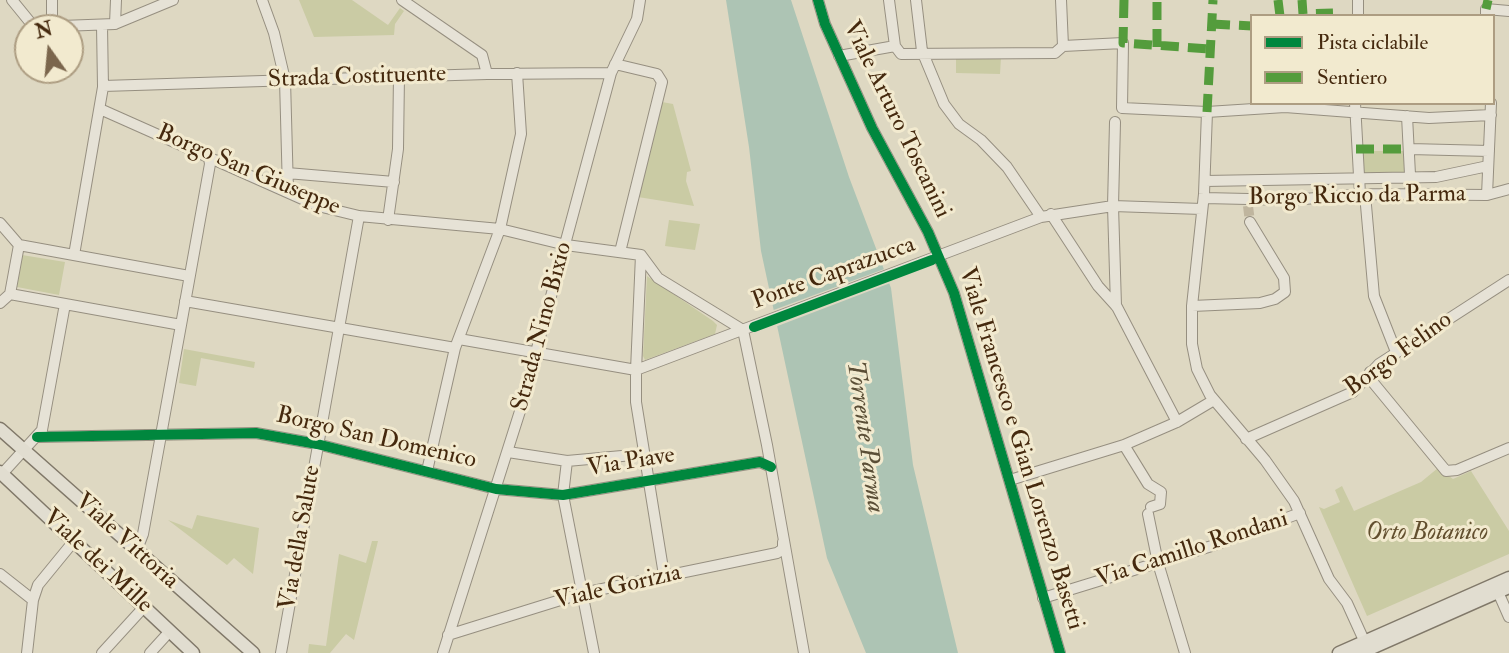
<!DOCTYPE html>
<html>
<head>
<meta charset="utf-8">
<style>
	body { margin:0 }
	#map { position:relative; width:1509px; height:653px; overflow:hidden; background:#ded8c2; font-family:"IM FELL Double Pica",serif }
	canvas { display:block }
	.legend { position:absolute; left:1250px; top:14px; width:245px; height:91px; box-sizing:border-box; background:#f2eacf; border:2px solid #ad9d82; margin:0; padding:9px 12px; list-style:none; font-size:21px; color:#45290e }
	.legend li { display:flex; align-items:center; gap:14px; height:35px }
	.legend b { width:35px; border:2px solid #ad9d82 }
	.north { position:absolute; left:14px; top:14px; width:70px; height:70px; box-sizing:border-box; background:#f2eacf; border:2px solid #ad9d82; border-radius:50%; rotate:345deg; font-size:19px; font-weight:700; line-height:28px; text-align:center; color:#45290e }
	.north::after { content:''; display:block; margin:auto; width:24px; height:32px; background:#7b664d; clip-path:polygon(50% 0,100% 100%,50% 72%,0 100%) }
</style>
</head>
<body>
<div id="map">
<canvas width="1509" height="653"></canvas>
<ul class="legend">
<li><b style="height:9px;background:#00873e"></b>Pista ciclabile</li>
<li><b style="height:9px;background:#549c3c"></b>Sentiero</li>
</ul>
<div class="north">N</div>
</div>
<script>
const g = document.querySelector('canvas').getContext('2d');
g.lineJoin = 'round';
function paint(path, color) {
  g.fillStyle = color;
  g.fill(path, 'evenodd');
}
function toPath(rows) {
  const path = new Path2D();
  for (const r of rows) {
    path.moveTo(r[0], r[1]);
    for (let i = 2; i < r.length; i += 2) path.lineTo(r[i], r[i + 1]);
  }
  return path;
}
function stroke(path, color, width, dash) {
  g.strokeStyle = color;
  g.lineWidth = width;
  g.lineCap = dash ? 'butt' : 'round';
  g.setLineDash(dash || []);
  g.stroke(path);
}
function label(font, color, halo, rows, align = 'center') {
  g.font = font + ' "IM FELL Double Pica",serif';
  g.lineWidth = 6;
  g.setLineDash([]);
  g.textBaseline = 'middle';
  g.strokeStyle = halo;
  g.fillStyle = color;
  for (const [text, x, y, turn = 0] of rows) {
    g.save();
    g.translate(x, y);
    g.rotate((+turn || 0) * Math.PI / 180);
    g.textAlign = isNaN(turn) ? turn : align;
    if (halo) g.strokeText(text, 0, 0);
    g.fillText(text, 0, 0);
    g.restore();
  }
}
paint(toPath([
	[299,0,352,0,388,25,400,8,404,11,395,24,394,35,314,37],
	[956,56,1001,57,1000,74,956,73],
	[662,102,673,104,691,171,687,172,686,181,694,206,638,197],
	[1360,151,1405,151,1406,175,1362,174],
	[669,220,700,224,695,250,665,246],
	[22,255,65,262,59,295,17,287],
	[647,276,713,321,717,325,715,334,645,360,643,356],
	[184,349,255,362,254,368,201,358,196,386,179,383],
	[1438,468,1453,479,1471,471,1509,531,1509,554,1367,616,1319,507,1324,509,1340,502,1335,490,1342,486,1354,511,1421,482],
	[197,515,259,528,253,574,234,558,227,565,168,520,192,529],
	[372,541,378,541,354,640,346,634,330,653,308,653,309,644,326,646,339,554,366,563]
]), '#cacba4');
paint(toPath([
	[726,0,791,0,849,177,891,288,913,465,958,653,866,653,827,558,761,251,749,147]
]), '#adc4b4');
paint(toPath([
	[887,268,893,282,775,327,771,311]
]), '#ded8c2');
stroke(toPath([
	[1248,206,1250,222]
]), '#bfb59e', 10, [10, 5]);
const minor = toPath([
	[12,0,34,27,115,24,173,0],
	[52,0,52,27],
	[262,0,274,33,285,80,288,191],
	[402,0,482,55,487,74],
	[818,0,825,24,872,128,928,232,954,293,1060,653],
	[889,0,895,46,901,54,1055,53,1063,46],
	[916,0,922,51,944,104,959,124,981,140,1007,167,1041,217],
	[1061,0,1063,46],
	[1358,16,1358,0],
	[1486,16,1486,9,1509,11],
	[115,24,116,0],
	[1063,46,1123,43,1122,108,1207,112,1285,107,1429,118,1491,115],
	[839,56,895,46],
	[615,64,657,74,662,82,620,252],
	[103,86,487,74,611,73],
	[1355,103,1360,194],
	[100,109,318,206,359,216,500,229,566,245,641,255],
	[1207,112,1204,194,1192,306,1192,344,1197,369,1210,395,1265,460,1294,501,1329,579,1347,603,1367,647],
	[1407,116,1411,194],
	[1115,122,1113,206,1116,306],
	[1410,149,1489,151],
	[287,173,394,182],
	[1205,181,1436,177,1488,166],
	[1365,194,1374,296,1396,352],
	[1487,195,1491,103],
	[1204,198,1292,200,1365,194,1487,195,1509,189],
	[1051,214,1098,286,1117,307,1177,422],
	[388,220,398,149,399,76],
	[0,223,19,245],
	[74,255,103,87,102,26],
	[641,255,636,370,1041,217,1113,206,1202,209],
	[641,255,658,278,743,330],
	[189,276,19,245,10,294,181,325,210,164,209,158,204,154],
	[185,301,455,348],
	[0,303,10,294],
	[1192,306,1260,303,1275,299,1285,292,1284,278,1250,222],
	[743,330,767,445,804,653],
	[459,339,636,370,636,402,664,575],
	[1370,372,1371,380,1446,471,1457,470,1509,448],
	[37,437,256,433,317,444,496,489,563,495,760,462,771,467],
	[1246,439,1353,392,1379,364,1509,280],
	[1124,445,1148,484,1161,492,1160,504,1151,507],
	[508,452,567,461,644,454],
	[567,461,563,495,594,653],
	[427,471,455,348,500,229,521,134,517,73],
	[2,474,42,430,65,304],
	[1010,480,1124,445,1177,422,1214,400],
	[1148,514,1158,563,1185,653],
	[136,552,143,534,181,325],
	[0,574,33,600],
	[1498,592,1509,617],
	[1043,598,1215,545,1300,513],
	[448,635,583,593,777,553,783,549,783,542],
	[27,653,33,600,38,585,74,541],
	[102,653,144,607],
	[150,653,170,631],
	[281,653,359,216],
	[443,653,521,408,611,73,637,19,640,0]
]);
const major = toPath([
	[0,429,253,653],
	[0,472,193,653],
	[1339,653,1509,578],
	[1360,653,1509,587]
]);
stroke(minor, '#968f80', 12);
stroke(major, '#807869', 15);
stroke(minor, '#e6e2d6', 10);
stroke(major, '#e1ddd0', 12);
stroke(toPath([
	[1124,0,1123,43,1211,49],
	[1278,0,1280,16],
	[1302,0,1303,14,1333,13],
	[1486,9,1488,0],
	[1212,24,1252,26],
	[1157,47,1157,0],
	[1207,112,1213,0],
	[1356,149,1410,149]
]), '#549c3c', 9, [18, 9]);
stroke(toPath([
	[818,0,825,24,872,128,928,232,954,293,1060,653],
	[754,327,932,260],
	[37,437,256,433,317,444,496,489,563,495,760,462,771,467]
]), '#00873e', 10);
label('24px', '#45290e', '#f2eacf', [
	["Strada Costituente",357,78,-2],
	["Viale Arturo Toscanini",896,120,64],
	["Borgo San Giuseppe",248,171,23],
	["Borgo Riccio da Parma",1357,197,-1],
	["Ponte Caprazucca",834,274,-20],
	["Strada Nino Bixio",543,327,-75],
	["Borgo Felino",1399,355,-36],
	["Borgo San Domenico",376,439,13],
	["Viale Francesco e Gian Lorenzo Basetti",1020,449,73],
	["Via Piave",631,463,-9],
	["Via della Salute",301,538,-80],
	["Viale Vittoria",126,542,42],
	["Via Camillo Rondani",1192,550,-18],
	["Viale dei Mille",97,562,43],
	["Viale Gorizia",618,588,-13]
]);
label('italic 24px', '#624f2e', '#f2eacf', [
	["Orto Botanico",1427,534]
]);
label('italic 26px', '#5a4e36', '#f2eacf', [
	["Torrente Parma",864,437,82]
]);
</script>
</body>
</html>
